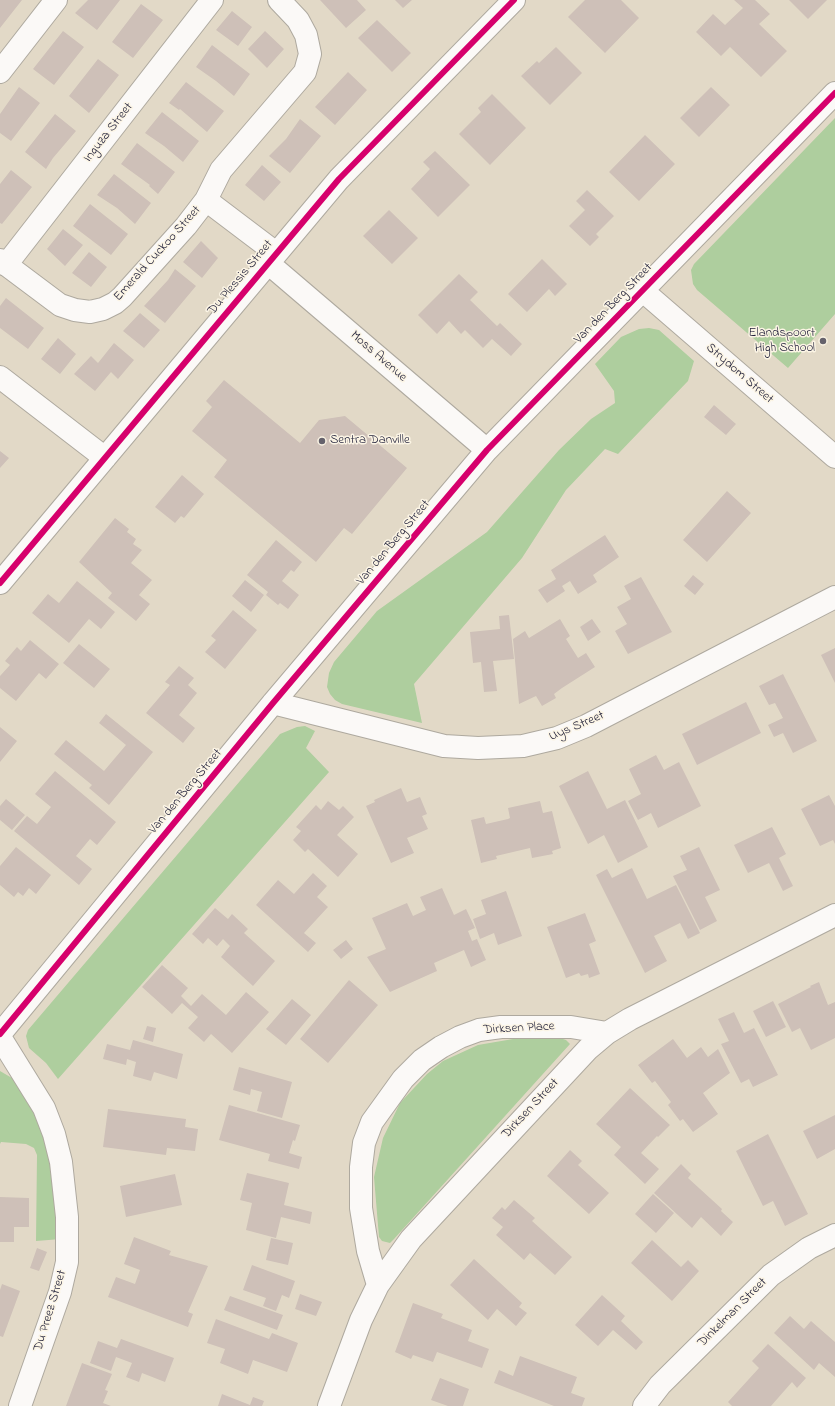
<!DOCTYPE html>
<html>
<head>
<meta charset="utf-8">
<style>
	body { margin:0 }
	canvas { display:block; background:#e2d9c7 }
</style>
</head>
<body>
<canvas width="835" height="1406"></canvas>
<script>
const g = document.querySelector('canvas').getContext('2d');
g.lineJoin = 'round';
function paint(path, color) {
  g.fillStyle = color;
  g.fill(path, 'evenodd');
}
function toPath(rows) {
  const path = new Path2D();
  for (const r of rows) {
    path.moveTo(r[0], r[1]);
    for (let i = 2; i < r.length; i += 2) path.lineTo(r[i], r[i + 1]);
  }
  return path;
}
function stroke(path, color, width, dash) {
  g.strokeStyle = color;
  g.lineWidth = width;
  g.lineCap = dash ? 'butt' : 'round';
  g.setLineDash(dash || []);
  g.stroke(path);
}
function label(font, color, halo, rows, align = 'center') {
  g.font = font + ' "Indie Flower",sans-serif';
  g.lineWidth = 3;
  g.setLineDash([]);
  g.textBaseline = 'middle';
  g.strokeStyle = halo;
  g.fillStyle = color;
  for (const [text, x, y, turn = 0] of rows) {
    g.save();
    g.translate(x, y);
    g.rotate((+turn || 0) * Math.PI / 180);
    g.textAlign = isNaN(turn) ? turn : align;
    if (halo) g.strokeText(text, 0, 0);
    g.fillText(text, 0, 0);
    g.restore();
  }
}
paint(toPath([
	[835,118,835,314,788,368,697,290,693,284,691,270,694,264],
	[649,328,659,330,694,361,688,381,618,454,605,449,566,490,522,558,414,684,422,723,342,704,335,700,330,694,327,687,329,673,334,662,377,611,487,532,559,450,591,419,615,403,614,391,595,364,621,337,639,329],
	[305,726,315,731,306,748,329,772,58,1079,46,1063,29,1048,26,1036,28,1030,280,734,297,727],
	[513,1039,563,1039,566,1040,570,1044,394,1239,390,1243,382,1241,379,1237,374,1177,383,1138,400,1103,427,1074,443,1061,478,1045],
	[0,1071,17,1081,31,1100,53,1159,61,1239,36,1241,37,1155,34,1148,26,1144,1,1142,0,1144]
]), '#aece9e');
paint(toPath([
	[0,0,22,0,0,28],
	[88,0,120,0,97,30,75,13],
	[320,0,357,0,366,10,346,28],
	[395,0,412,0,403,8],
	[585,0,621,0,639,18,605,53,568,17],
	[734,0,755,0,770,14,759,24,787,51,761,77,730,47,721,56,696,32,713,14,725,25,743,8],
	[789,0,827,0,808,19],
	[141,4,163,20,133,58,112,42],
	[232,11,252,27,238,46,216,30],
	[377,20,411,53,392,72,358,38],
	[63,31,84,47,54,85,33,69],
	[265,31,284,49,267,68,248,49],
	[212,45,250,74,234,96,216,81,196,67],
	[556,47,582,73,550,105,521,76,537,61,539,63],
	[98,59,119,75,89,113,69,96],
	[348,72,367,90,335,125,315,107],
	[186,82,224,111,207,132,180,109,179,110,169,103],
	[19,87,40,103,11,141,0,133,0,114],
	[711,87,730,105,699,137,680,118],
	[492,94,526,128,490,165,459,134,481,112,478,108],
	[162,112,199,141,183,162,164,146,145,133],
	[55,114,76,131,53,158,46,169,25,152],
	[300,119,321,136,290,173,269,156,286,139],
	[645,135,675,164,639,201,609,172],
	[137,143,175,172,158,194,149,186,150,185,121,164],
	[435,151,470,185,438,217,411,189,430,169,423,162],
	[262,165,281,182,264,201,245,185],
	[11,170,32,187,2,224,0,223,0,184],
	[114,174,151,203,135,224,117,208,97,195],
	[587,190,614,216,596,234,599,237,590,246,569,226,585,210,576,201],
	[90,204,128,234,111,255,73,226],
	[389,210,418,238,392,264,363,236],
	[63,229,83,245,65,266,47,249],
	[201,241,218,258,202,278,183,262],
	[89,252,107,267,91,287,72,273],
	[542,259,567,284,555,296,549,289,527,312,508,294],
	[175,269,196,286,165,323,144,306,168,280],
	[459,274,478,292,470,300,497,326,500,323,522,344,511,356,492,339,483,348,465,330,461,334,449,321,437,334,418,315],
	[6,298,44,328,28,349,0,328,0,306],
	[140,313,160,330,144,348,123,331],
	[58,338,76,354,60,374,41,359],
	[114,343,134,360,118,379,111,372,95,391,74,374,91,356,98,363],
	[224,380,300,443,319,420,345,416,407,468,352,534,344,528,316,562,214,477,227,460,192,431,212,407,206,401],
	[714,405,736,424,726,435,704,417],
	[0,451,9,458,0,468],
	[182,475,204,494,184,518,181,516,175,523,155,507],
	[727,491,751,513,707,562,683,540],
	[115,518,129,529,127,532,136,539,133,544,142,550,131,563,152,580,139,595,150,604,136,621,108,598,112,593,79,562],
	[605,535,619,557,593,575,597,582,578,594,570,581,562,586,565,591,547,603,538,590,556,579,551,570],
	[276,540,302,562,294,572,291,570,282,581,299,595,288,609,280,603,278,605,266,595,268,592,247,575],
	[693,575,704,584,695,595,684,586],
	[641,577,672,632,628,654,615,631,627,624,617,607,631,599,624,586],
	[245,580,264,595,251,612,232,596],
	[77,581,115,612,101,629,89,619,69,643,32,613,48,594,59,603],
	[233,610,257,630,225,669,205,652,216,640,211,636],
	[509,615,514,659,493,661,497,691,484,692,481,662,473,663,470,632,500,629,499,616],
	[560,619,570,636,566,639,578,658,586,653,595,667,562,688,554,694,556,698,542,706,536,696,519,704,513,639,525,631,529,638],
	[592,619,601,632,588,641,580,627],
	[30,640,59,664,46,679,39,673,16,701,0,688,0,676,10,665,5,661,17,647,21,651],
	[79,644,110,669,94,688,63,663],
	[835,648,835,683,821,655],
	[179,666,194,678,188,685,197,693,179,715,195,728,183,743,146,713,170,685,165,682],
	[783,674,817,741,793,753,783,733,774,737,768,725,783,718,775,703,769,705,759,686],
	[746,702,761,733,697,765,682,734],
	[106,714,153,752,109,805,89,788,92,785,54,754,66,740,104,771,126,745,99,723],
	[0,727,17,741,0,762],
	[656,755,664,770,679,762,701,806,658,828,651,813,638,820,628,801,641,794,629,769],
	[55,771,116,822,97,845,90,839,76,856,92,869,79,885,14,831,27,816,37,824,51,807,35,794],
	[588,771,607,809,625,800,648,847,618,863,604,835,588,844,559,786],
	[401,788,407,802,420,797,427,814,422,816,428,829,407,838,414,853,391,863,366,806,375,802,374,800],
	[829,795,835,806,835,844,833,840,820,846,801,809],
	[6,799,25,815,12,830,0,820,0,806],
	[328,801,339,810,343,806,354,817,337,835,358,854,338,877,308,849,305,852,293,840,301,831,296,827,316,805,321,810],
	[540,801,543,813,552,811,561,848,552,851,553,854,532,858,530,848,496,856,497,859,481,863,471,820,484,817,486,824,508,819,510,818,508,808],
	[772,827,786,854,779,858,793,886,783,891,769,863,748,873,734,845],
	[16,847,51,875,36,894,29,888,23,896,18,892,14,897,0,885,0,866],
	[699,847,720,890,705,897,717,921,700,930,673,876,687,870,680,856],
	[632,868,647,899,676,885,700,933,688,939,680,923,654,936,667,961,645,973,596,875,607,869,612,878],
	[313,873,327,886,317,897,328,907,304,933,316,943,308,952,256,905,278,880,294,894],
	[442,888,454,915,466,909,475,928,468,931,472,941,477,939,486,960,471,967,464,950,434,963,437,971,390,992,367,957,386,949,372,918,407,903,413,916,426,910,420,897],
	[506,891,522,936,498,945,494,933,480,939,473,919,486,914,481,900],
	[215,908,228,919,232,914,248,929,244,933,275,961,253,986,221,957,230,946,223,939,217,946,208,938,203,944,192,934],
	[585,913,596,941,589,944,600,974,589,978,588,974,581,976,579,973,566,978,547,927],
	[346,940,353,949,341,959,333,950],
	[162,965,188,988,181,996,191,1006,202,994,226,1015,246,992,269,1012,232,1053,211,1034,204,1042,188,1028,198,1017,182,1003,172,1014,142,987],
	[349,980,378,1005,328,1063,300,1039],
	[819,982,828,1005,835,1002,835,1038,811,1050,800,1028,792,1032,778,1004,811,987,810,986],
	[292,999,311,1015,286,1045,266,1029],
	[773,1001,786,1027,766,1037,753,1011],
	[734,1012,744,1033,754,1028,778,1075,753,1087,749,1079,741,1083,721,1044,729,1041,718,1019],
	[147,1026,156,1028,153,1042,143,1039],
	[673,1039,687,1058,701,1047,708,1057,718,1049,730,1073,703,1093,718,1114,693,1132,683,1119,680,1121,668,1105,671,1102,655,1081,652,1083,638,1065],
	[133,1040,183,1054,177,1079,154,1072,151,1081,133,1076,136,1062,127,1059,126,1065,103,1059,107,1044,130,1050],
	[239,1067,292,1082,282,1118,257,1111,262,1092,251,1089,250,1095,233,1090],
	[630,1088,670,1125,658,1137,657,1136,641,1153,659,1169,645,1184,614,1155,621,1147,596,1124],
	[229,1105,300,1125,295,1141,293,1140,289,1153,302,1157,299,1169,268,1161,270,1154,219,1140],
	[108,1109,186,1119,185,1127,198,1129,195,1151,167,1148,166,1155,103,1147],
	[835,1115,835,1149,817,1159,803,1131],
	[768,1134,808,1214,785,1226,773,1201,763,1206,736,1151],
	[570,1150,582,1161,578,1165,609,1193,589,1214,547,1176],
	[681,1164,691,1174,688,1178,722,1209,721,1211,733,1222,721,1236,701,1217,692,1228,654,1193],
	[247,1173,289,1183,284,1205,312,1212,310,1224,281,1217,276,1238,246,1230,252,1203,240,1200],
	[175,1174,182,1205,126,1217,120,1186],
	[653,1194,674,1213,656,1233,635,1214],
	[0,1197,29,1198,29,1227,14,1227,14,1242,0,1242],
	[514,1200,535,1218,532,1221,572,1257,555,1275,530,1253,524,1260,496,1235,503,1227,492,1218,502,1207,505,1210],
	[134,1237,171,1251,169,1255,208,1266,188,1312,193,1314,188,1327,108,1297,116,1277,135,1284,140,1270,124,1264],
	[271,1238,293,1243,288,1265,266,1260],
	[652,1240,681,1267,688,1260,699,1271,672,1301,631,1263],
	[37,1248,47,1252,39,1271,30,1268],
	[474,1259,522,1303,519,1307,527,1313,516,1326,497,1309,488,1320,450,1285],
	[252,1265,295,1281,289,1298,282,1295,276,1311,263,1306,266,1298,243,1290],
	[2,1284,20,1291,3,1337,0,1336,0,1290],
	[300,1294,322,1302,316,1316,295,1309],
	[602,1295,625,1316,621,1321,643,1342,636,1350,613,1330,598,1346,575,1325],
	[230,1296,283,1315,277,1330,224,1310],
	[413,1303,443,1314,441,1318,472,1330,468,1341,489,1349,482,1368,437,1352,433,1362,413,1355,411,1359,395,1352],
	[790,1316,804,1329,811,1321,835,1342,835,1377,819,1363,814,1370,774,1333],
	[216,1319,269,1339,272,1333,298,1343,287,1372,253,1360,248,1374,220,1363,225,1349,207,1343],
	[121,1339,174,1358,165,1382,142,1373,139,1382,126,1377,132,1363,116,1357,111,1371,90,1363,98,1341,117,1348],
	[768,1344,806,1378,797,1388,792,1382,771,1406,732,1406,728,1402,759,1368,752,1361],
	[520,1356,577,1377,571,1393,585,1398,582,1406,554,1406,494,1383,499,1370,513,1376],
	[82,1363,112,1374,105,1390,108,1391,103,1403,111,1406,66,1406],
	[440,1378,469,1389,463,1406,448,1406,431,1400],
	[222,1394,250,1405,253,1397,264,1401,262,1406,218,1406]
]), '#cec0b8');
const street = toPath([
	[0,72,56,0],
	[206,200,276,253],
	[0,260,60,305,75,310,90,312,103,309,115,303,122,297,186,226,206,200,221,170,305,72,310,54,306,35,298,20,279,0],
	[268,263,487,450],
	[6,265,212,0],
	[643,291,835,457],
	[0,377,105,458],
	[0,583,339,179,514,0],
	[273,703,444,746,478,748,523,746,557,738,586,726,835,597],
	[0,1034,273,703,487,450,835,93],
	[0,1037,44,1108,54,1134,61,1162,67,1217,67,1262,60,1292,20,1406],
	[378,1285,368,1251,361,1208,361,1167,364,1143,372,1122,403,1079,422,1060,441,1047,460,1037,479,1030,501,1027,571,1027,607,1033],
	[329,1406,361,1320,378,1285,411,1239,588,1049,607,1033,630,1019,835,915],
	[644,1406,660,1385,771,1275,809,1248,835,1235]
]);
stroke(street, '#aea99f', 24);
stroke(street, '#fbf9f7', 22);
stroke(toPath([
	[0,583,339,179,514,0],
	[0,1034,273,703,487,450,835,93]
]), '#d6006c', 6);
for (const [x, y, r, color] of [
	[823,341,4,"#65626c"],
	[322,441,4,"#65626c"]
]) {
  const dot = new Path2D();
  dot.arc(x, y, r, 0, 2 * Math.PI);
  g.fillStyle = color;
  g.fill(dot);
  stroke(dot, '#fcf5e5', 1.5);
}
label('13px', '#22223b', '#fcf5e5', [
	["Inguza Street",109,133,-52],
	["Emerald Cuckoo Street",158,254,-48],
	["Du Plessis Street",241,278,-50],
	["Van den Berg Street",614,304,-46],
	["Moss Avenue",378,357,41],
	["Strydom Street",739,374,41],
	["Van den Berg Street",394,543,-50],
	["Uys Street",577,727,-23],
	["Van den Berg Street",186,792,-50],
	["Dirksen Place",519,1029,-3],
	["Dirksen Street",531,1109,-47],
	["Du Preez Street",51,1311,-73],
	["Dinkelman Street",733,1313,-45]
]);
label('13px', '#22223b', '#fcf5e5', [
	["Elandspoort",815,334],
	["High School",815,349],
	["Sentra Danville",330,441,"left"]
], 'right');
</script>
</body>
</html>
